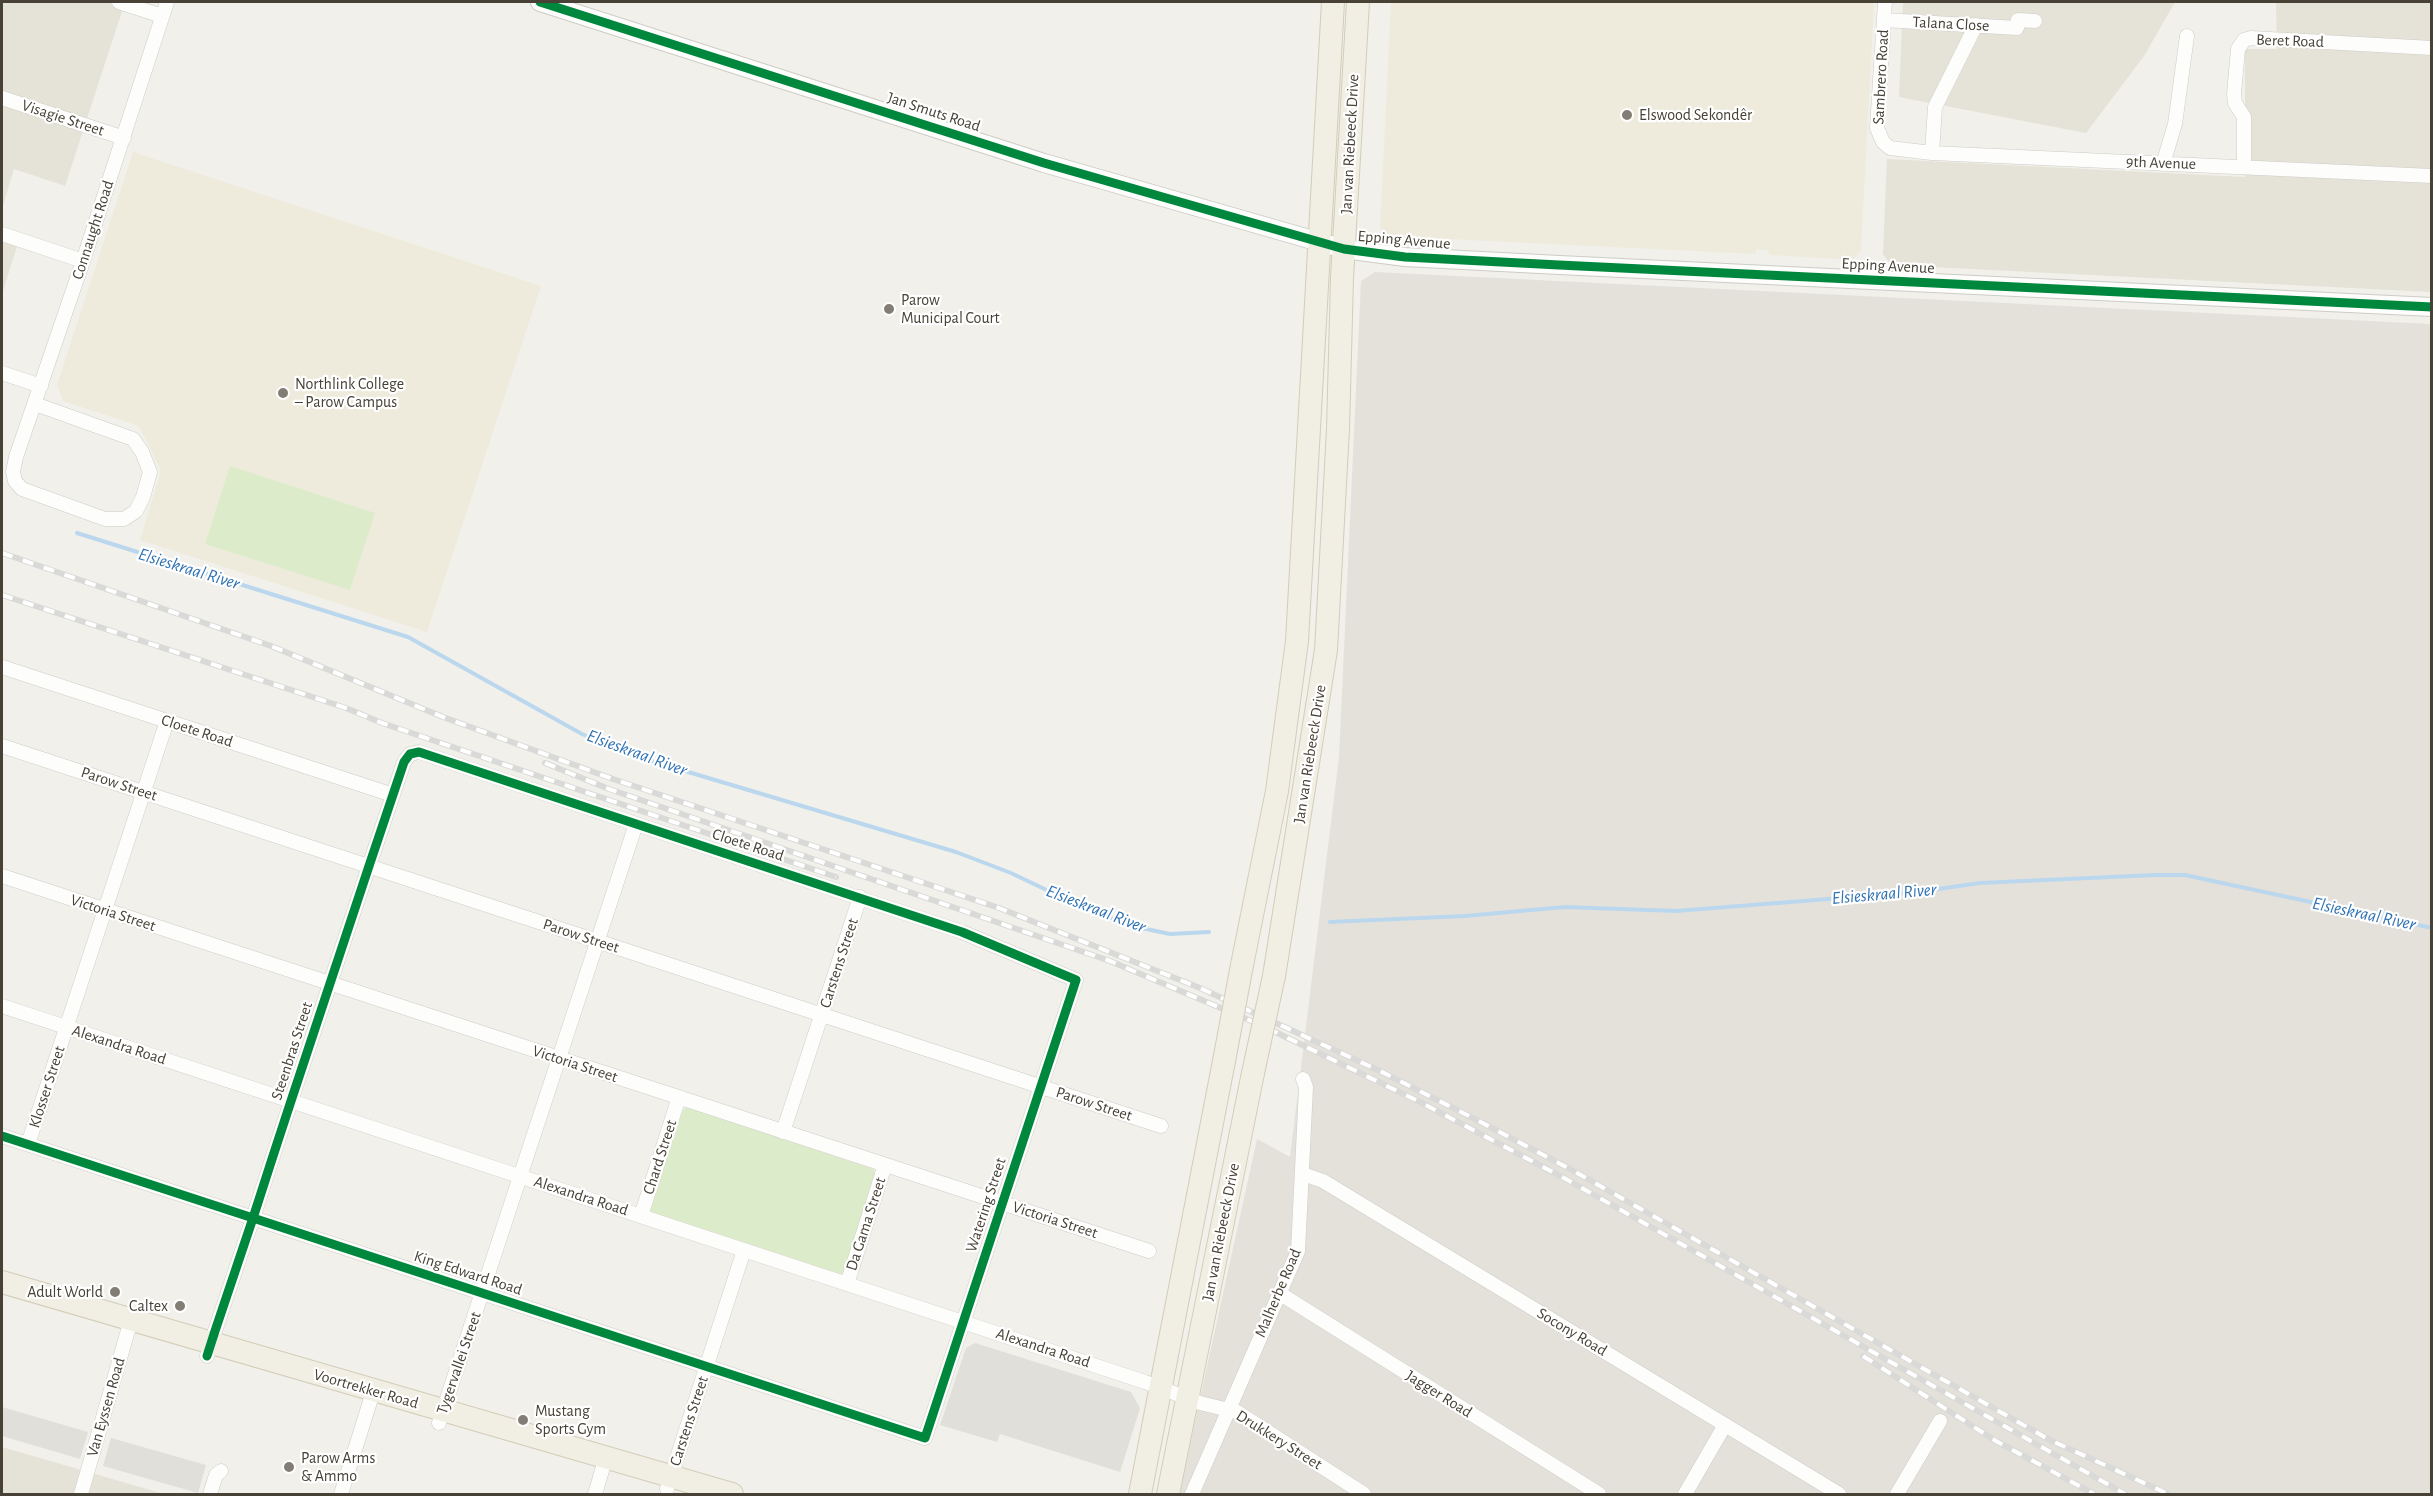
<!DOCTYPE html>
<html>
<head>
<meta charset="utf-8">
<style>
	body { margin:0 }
	#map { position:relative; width:2433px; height:1496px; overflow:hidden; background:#f1f0ea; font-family:"Alegreya Sans",sans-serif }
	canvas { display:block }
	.frame { position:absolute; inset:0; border:3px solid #474136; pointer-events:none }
</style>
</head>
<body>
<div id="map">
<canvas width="2433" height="1496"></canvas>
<div class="frame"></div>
</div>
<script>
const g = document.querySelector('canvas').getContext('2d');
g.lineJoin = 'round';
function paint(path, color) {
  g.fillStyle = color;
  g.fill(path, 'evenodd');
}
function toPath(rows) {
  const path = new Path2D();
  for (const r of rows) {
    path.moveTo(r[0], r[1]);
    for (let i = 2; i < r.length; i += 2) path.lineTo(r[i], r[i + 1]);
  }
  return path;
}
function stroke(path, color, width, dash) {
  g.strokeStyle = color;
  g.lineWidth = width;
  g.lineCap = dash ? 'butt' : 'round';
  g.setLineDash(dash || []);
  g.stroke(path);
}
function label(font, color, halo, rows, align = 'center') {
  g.font = font + ' "Alegreya Sans",sans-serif';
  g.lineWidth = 4.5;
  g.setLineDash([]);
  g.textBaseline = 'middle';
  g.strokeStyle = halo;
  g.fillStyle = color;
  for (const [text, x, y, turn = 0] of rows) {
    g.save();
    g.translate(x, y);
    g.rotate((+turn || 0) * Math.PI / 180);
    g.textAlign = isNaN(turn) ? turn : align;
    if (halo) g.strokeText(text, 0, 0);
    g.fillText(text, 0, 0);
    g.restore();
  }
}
paint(toPath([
	[2,2,125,2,65,186,14,169,2,209],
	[1903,2,2175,2,2144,56,2086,133,1899,97],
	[2276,2,2431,2,2431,292,1891,265,1883,254,1887,159,2245,177,2245,49,2277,49],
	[2,235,19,240,2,294],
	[2,1447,164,1494,2,1494]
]), '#e5e2d8');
paint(toPath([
	[1375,272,2431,324,2431,1494,1179,1494,1257,1139,1290,1157,1339,757,1361,281]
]), '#e4e1db');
paint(toPath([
	[1391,2,1874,2,1861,250,1853,260,1770,255,1767,250,1757,249,1755,254,1388,236,1380,228],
	[133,152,541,286,427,632,140,540,161,471,139,426,63,401,57,385]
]), '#efebdc');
paint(toPath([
	[230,466,375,513,350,590,205,544],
	[687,1107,873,1169,876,1174,843,1273,840,1275,653,1214,650,1211,683,1110]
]), '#dcecca');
paint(toPath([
	[975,1343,1131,1392,1140,1408,1120,1472,1000,1434,997,1442,940,1425,966,1348],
	[2,1407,88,1432,80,1459,2,1436],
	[111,1438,206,1465,198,1493,103,1466]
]), '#e0dfda');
stroke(toPath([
	[77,533,408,637,582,734,638,757,956,852,1011,873,1082,907,1132,926,1170,934,1209,932],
	[1330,922,1465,916,1565,907,1676,911,1917,892,1980,883,2155,875,2185,875,2432,928]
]), '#bbd7ee', 4);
const minor = toPath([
	[119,2,162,16],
	[1885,2,1877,128,1883,142,1890,148,1932,153,2432,176],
	[1884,20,2017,28,2018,20,2035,21],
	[2,98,124,138],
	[1932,153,1935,107,1976,25],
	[2163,164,2175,124,2187,36],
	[2244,167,2244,117,2235,103,2234,94,2238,49,2244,40,2251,38,2432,48],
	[2,234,83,261],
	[2,373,41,386],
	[35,404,133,439,142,452,150,472,143,497,136,511,124,519,105,519,22,489,15,481,13,472,16,457,83,261,167,2],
	[2,667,393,795],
	[2,746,1161,1126],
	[2,876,1149,1251],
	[2,1006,1145,1382,1200,1403,1237,1412,1364,1494],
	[783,1132,860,897],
	[2,1136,253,1218,925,1438,1076,980,962,932,419,752,410,754,404,762,369,866,291,1101,273,1156,253,1218,215,1331,207,1356],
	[28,1144,167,721],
	[1303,1174,1323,1181,1839,1494],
	[641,1216,679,1097],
	[847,1284,885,1165],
	[1279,1293,1599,1494],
	[439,1423,636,824],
	[667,1489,744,1250],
	[81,1494,131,1320],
	[210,1494,216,1475,221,1471],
	[341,1494,374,1389],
	[595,1494,606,1457],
	[1192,1494,1298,1251,1306,1087,1303,1079],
	[1685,1494,1725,1425],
	[1897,1494,1940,1421]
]);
const tertiary = toPath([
	[540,2,1044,163,1344,249,1405,257,1559,265,2432,307]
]);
const primary = toPath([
	[1242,965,1277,791,1297,641,1333,2],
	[1274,976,1326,650,1338,429,1342,278,1358,2],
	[2,1282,732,1494],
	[1140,1494,1224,1061],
	[1168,1494,1253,1073]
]);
stroke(minor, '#cdccc6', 15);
stroke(tertiary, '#cdccc6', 20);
stroke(primary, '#d3cdb8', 24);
stroke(minor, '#fdfdfc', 14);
stroke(tertiary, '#fdfdfc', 18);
stroke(primary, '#f1eee4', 22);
const rail = toPath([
	[2,553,271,646,443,717,613,779,999,908,1200,988,1380,1071,1475,1119,1570,1169,2050,1440,2168,1494],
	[2,595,346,708,382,723,836,877],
	[545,763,609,789,1110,961,1263,1026,1420,1102,1564,1178,2125,1494],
	[1863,1356,1996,1441,2094,1494]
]);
stroke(rail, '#d9d9d8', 6);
stroke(rail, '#fff', 4, [11]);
const primaryBridge = toPath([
	[1224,1061,1242,965],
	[1253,1073,1274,976]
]);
stroke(primaryBridge, '#d3cdb8', 24, []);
stroke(primaryBridge, '#f1eee4', 22);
stroke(toPath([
	[540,2,1044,163,1344,249,1405,257,1559,265,2432,307],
	[2,1136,253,1218,925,1438,1076,980,962,932,419,752,410,754,404,762,369,866,291,1101,273,1156,253,1218,215,1331,207,1356]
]), '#00873e', 9);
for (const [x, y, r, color] of [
	[1627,115,6,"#827e75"],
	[889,309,6,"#827e75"],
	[283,393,6,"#827e75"],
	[115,1292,6,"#827e75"],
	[180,1306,6,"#827e75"],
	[523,1420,6,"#827e75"],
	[289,1467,6,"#827e75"]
]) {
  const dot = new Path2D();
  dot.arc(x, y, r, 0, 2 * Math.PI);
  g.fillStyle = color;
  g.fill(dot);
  stroke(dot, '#fff', 2);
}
label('16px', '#474136', '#fff', [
	["Talana Close",1951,24,3],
	["Beret Road",2290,41,2],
	["Sambrero Road",1881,77,-87],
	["Jan Smuts Road",934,112,18],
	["Visagie Street",63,118,18],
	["Jan van Riebeeck Drive",1350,144,-87],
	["9th Avenue",2161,163,2],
	["Connaught Road",93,230,-72],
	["Epping Avenue",1404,240,5],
	["Epping Avenue",1888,266,3],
	["Cloete Road",197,731,18],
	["Jan van Riebeeck Drive",1310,754,-81],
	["Parow Street",119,784,18],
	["Cloete Road",748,845,18],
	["Victoria Street",113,913,18],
	["Parow Street",581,936,18],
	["Carstens Street",839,963,-72],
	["Alexandra Road",119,1045,18],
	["Steenbras Street",292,1051,-72],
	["Victoria Street",575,1064,18],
	["Klosser Street",47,1087,-72],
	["Parow Street",1094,1104,18],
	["Chard Street",660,1157,-72],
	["Alexandra Road",581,1196,18],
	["Watering Street",986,1205,-72],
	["Victoria Street",1055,1220,18],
	["Da Gama Street",866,1224,-72],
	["Jan van Riebeeck Drive",1221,1232,-79],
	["King Edward Road",468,1273,18],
	["Malherbe Road",1278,1293,-67],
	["Socony Road",1572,1332,31],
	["Alexandra Road",1043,1348,18],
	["Tygervallei Street",459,1363,-71],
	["Voortrekker Road",366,1389,16],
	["Jagger Road",1439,1394,32],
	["Van Eyssen Road",106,1407,-74],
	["Carstens Street",689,1421,-72],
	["Drukkery Street",1279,1440,32]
]);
label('16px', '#474136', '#fff', [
	["Elswood Sekondêr",1639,115],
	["Parow",901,300],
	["Municipal Court",901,318],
	["Northlink College",295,384],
	["– Parow Campus",295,402],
	["Adult World",103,1292,"right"],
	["Caltex",168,1306,"right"],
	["Mustang",535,1411],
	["Sports Gym",535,1429],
	["Parow Arms",301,1458],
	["& Ammo",301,1476]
], 'left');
label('italic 18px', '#2f72b3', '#fff', [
	["Elsieskraal River",189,569,17],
	["Elsieskraal River",637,753,20],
	["Elsieskraal River",1884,894,-5],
	["Elsieskraal River",1096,909,21],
	["Elsieskraal River",2364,914,12]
]);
</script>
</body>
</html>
